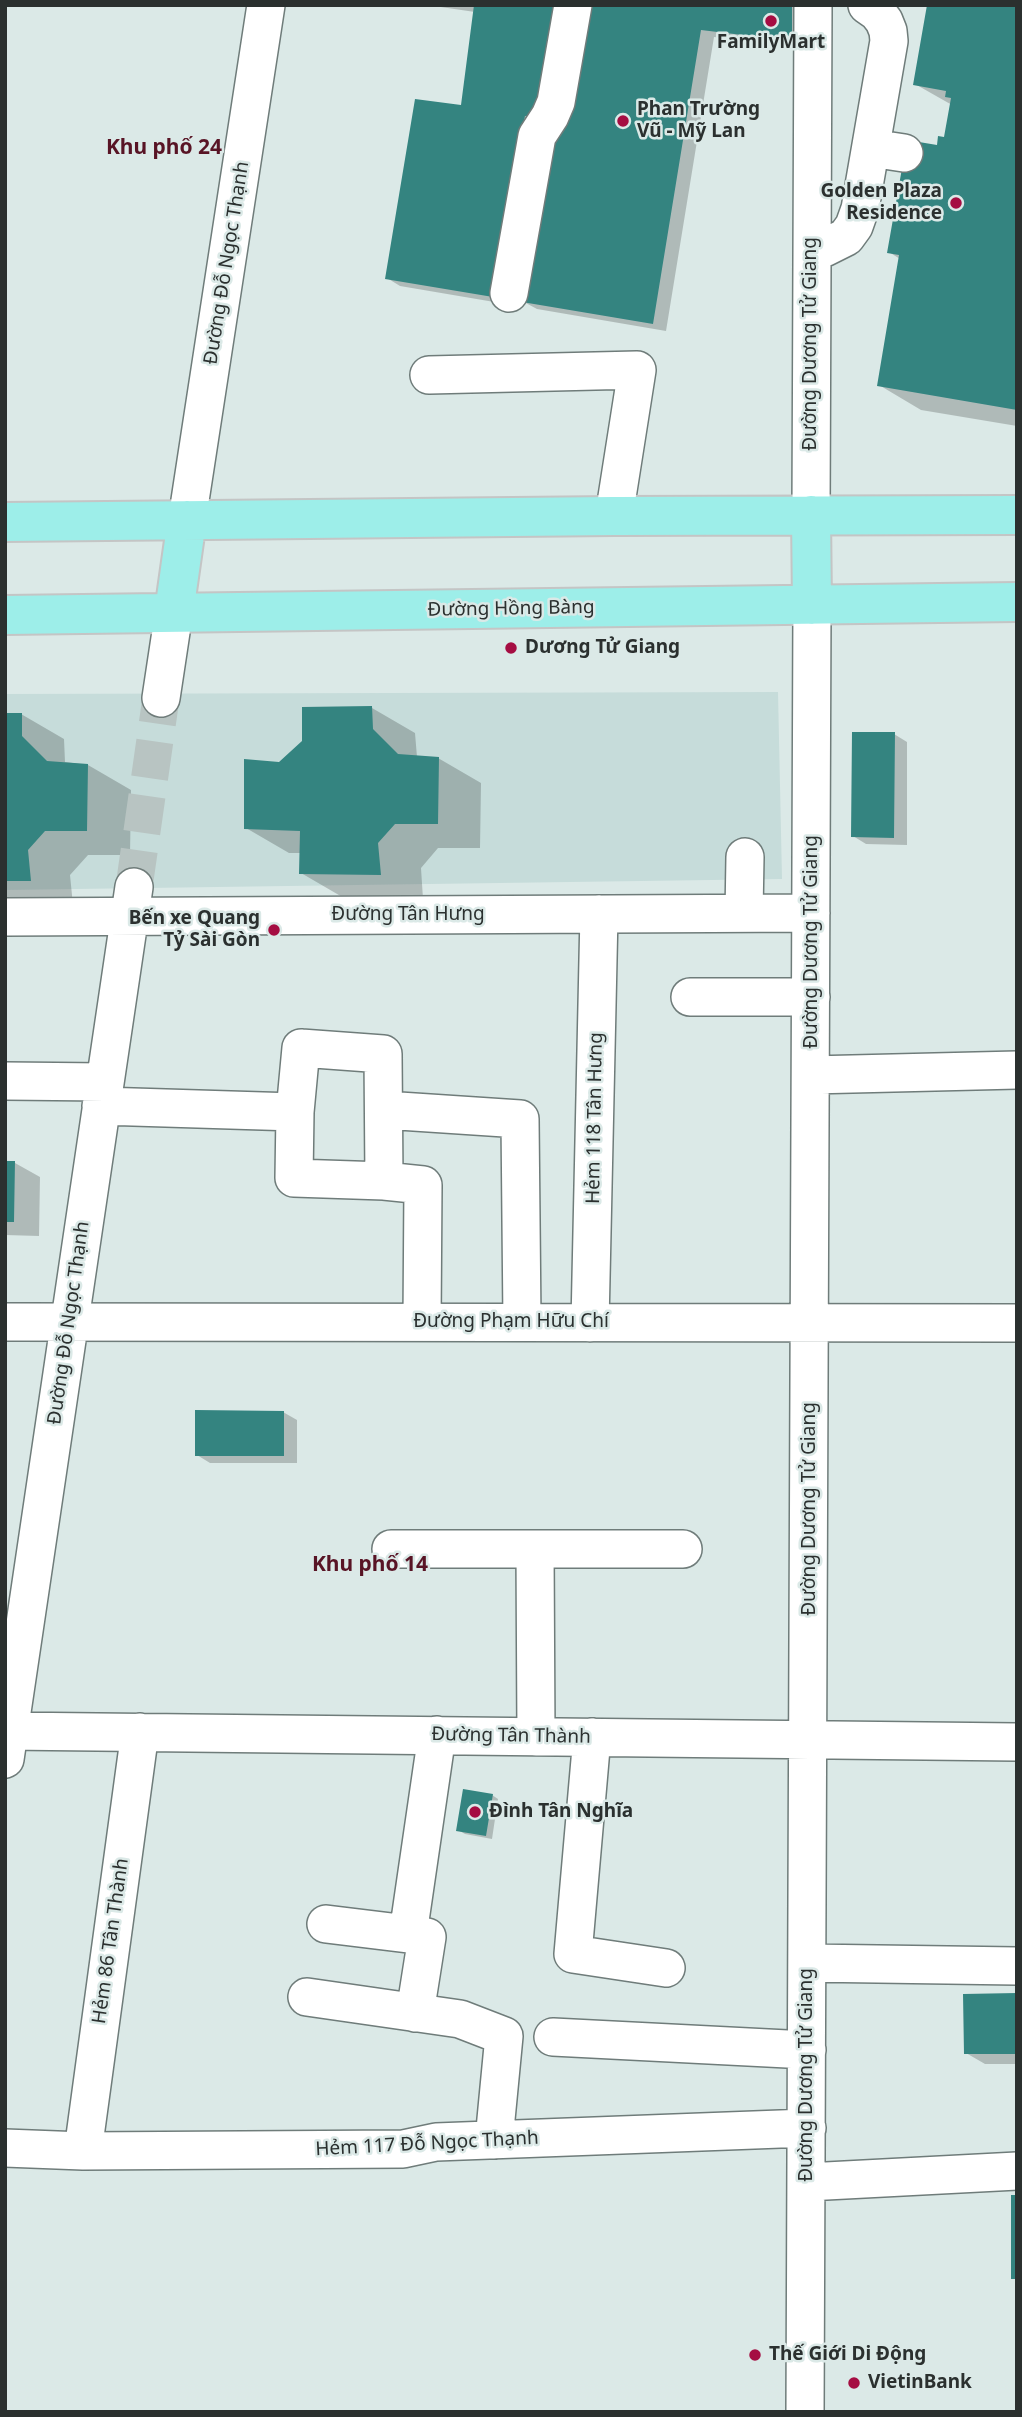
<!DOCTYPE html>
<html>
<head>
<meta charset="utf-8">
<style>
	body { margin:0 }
	#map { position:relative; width:1022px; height:2417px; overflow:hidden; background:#dbe9e7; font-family:"Noto Sans",sans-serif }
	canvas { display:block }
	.frame { position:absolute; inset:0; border:7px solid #2b302f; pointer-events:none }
</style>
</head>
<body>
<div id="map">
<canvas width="1022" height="2417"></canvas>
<div class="frame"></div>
</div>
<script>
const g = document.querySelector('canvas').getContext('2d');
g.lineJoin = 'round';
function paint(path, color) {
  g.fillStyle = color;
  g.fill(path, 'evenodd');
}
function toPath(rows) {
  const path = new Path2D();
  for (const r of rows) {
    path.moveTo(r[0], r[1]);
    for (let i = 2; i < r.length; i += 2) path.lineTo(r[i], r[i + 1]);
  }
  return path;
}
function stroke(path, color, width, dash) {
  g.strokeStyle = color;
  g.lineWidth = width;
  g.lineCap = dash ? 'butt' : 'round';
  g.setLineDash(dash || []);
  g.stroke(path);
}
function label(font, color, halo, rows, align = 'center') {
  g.font = font + ' "Noto Sans",sans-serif';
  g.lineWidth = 5;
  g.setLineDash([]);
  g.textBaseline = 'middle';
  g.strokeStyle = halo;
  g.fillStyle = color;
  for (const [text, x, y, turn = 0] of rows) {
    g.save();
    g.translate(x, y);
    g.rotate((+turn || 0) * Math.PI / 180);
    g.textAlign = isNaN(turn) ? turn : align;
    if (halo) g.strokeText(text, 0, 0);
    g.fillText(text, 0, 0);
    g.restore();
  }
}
paint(toPath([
	[778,692,782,879,5,890,5,694]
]), '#c6dcda');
paint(toPath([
	[427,5,804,5,805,48,714,37,666,331,537,309,524,302,506,304,400,286,387,278,462,107,475,12],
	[1017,9,1017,426,921,410,879,385,900,259,889,252,938,147,946,139,952,105,915,84],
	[372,708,415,733,417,757,438,758,481,783,480,848,438,848,421,868,423,899,344,898,301,873,301,853,289,853,246,828,279,764],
	[21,714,64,739,65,762,88,765,131,790,130,855,88,855,70,875,73,905,5,904,5,715],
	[894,734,907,742,907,845,866,844,853,836],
	[5,1128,5,1163,15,1163,40,1177,39,1236,5,1235],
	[283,1412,297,1420,297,1463,210,1463,197,1455],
	[492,1795,498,1799,492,1839,465,1834,458,1830],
	[1017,1995,1017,2064,985,2064,966,2053]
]), '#0003');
paint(toPath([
	[474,5,561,5,541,118,525,116,493,297,385,279,415,99,461,105],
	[582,5,792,5,792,41,701,30,653,324,522,302],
	[927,5,1005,5,1017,7,1017,410,877,386,899,255,887,253,907,140,937,145,938,136,944,137,951,98,945,97,946,91,913,85],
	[372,706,373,729,398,754,439,757,438,824,395,824,378,843,381,875,299,874,300,831,244,829,244,759,279,762,302,741,302,707],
	[5,713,22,713,22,736,47,761,88,764,87,831,45,831,28,850,31,881,5,881],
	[852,732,895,732,894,838,851,837],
	[5,1161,15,1161,14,1222,5,1222],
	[195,1410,284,1411,284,1456,195,1456],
	[463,1789,493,1794,486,1836,456,1831],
	[1017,1993,1017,2054,964,2054,963,1994],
	[1011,2195,1017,2195,1017,2279,1011,2279]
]), '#348480');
stroke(toPath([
	[134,887,161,698]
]), '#b8c4c2', 37, [37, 18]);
const minor = toPath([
	[871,148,904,153],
	[812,248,824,248,846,237,854,226,860,209,889,41,888,31,884,21,877,12,867,5],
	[509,293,537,136,550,116,556,102,573,5],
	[429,375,637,370,614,516],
	[811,515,813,5],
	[187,520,266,5],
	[161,698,174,612],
	[744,913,745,857],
	[5,917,811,913],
	[690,997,811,997],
	[301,1048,383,1054,384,1181,294,1178,295,1112,301,1048],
	[811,1075,1017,1070],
	[5,1081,105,1082],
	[101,1106,295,1112],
	[384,1110,520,1119,522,1322],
	[384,1181,423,1185,422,1322],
	[5,1322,1017,1323],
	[590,1323,599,914],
	[391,1549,683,1549],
	[535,1549,536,1737],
	[5,1731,1017,1742],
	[592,1737,573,1954,666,1968],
	[5,1759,134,887],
	[326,1924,408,1934],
	[808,1963,1017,1966],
	[307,1997,460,2019,504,2036,494,2140],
	[415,2013,427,1937,408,1934,437,1735],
	[553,2037,807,2050],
	[5,2148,83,2151,403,2149,436,2142,807,2128],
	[83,2151,140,1732],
	[807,2182,1017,2171],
	[805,2412,812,605]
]);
const major = toPath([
	[811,515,812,605],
	[5,522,614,516,1017,515],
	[174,612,187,520],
	[5,615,1017,602]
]);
stroke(minor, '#6f7c7a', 40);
stroke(major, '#c4c5c5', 42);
stroke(minor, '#fff', 37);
stroke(major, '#9deee9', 38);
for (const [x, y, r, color] of [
	[771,21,7,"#a50d42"],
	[623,121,7,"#a50d42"],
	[956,203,7,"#a50d42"],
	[511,648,7,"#a50d42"],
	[274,930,7,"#a50d42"],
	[475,1812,7,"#a50d42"],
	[755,2355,7,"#a50d42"],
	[854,2383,7,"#a50d42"]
]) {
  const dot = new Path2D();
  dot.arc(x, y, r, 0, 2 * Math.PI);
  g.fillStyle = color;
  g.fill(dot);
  stroke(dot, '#dbe9e7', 2.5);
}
label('bold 19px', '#2b302f', '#dbe9e7', [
	["FamilyMart",771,43,"center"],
	["Phan Trường",637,110],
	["Vũ - Mỹ Lan",637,132],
	["Golden Plaza",942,192,"right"],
	["Residence",942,214,"right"],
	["Dương Tử Giang",525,648],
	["Bến xe Quang",260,919,"right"],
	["Tỷ Sài Gòn",260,941,"right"],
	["Đình Tân Nghĩa",489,1812],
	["Thế Giới Di Động",769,2355],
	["VietinBank",868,2383]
], 'left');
label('19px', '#2b302f', '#dbe9e7', [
	["Đường Đỗ Ngọc Thạnh",227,263,-81],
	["Đường Dương Tử Giang",811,344,-90],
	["Đường Hồng Bàng",511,609,-1],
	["Đường Tân Hưng",408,915],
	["Đường Dương Tử Giang",812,942,-90],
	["Hẻm 118 Tân Hưng",595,1118,-89],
	["Đường Phạm Hữu Chí",511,1322],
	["Đường Đỗ Ngọc Thạnh",69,1323,-82],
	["Đường Dương Tử Giang",810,1509,-90],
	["Đường Tân Thành",511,1736,1],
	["Hẻm 86 Tân Thành",111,1941,-82],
	["Đường Dương Tử Giang",807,2075,-90],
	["Hẻm 117 Đỗ Ngọc Thạnh",427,2144,-3]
]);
label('bold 21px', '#581425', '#dbe9e7', [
	["Khu phố 24",164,148],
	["Khu phố 14",370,1565]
]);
</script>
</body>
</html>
